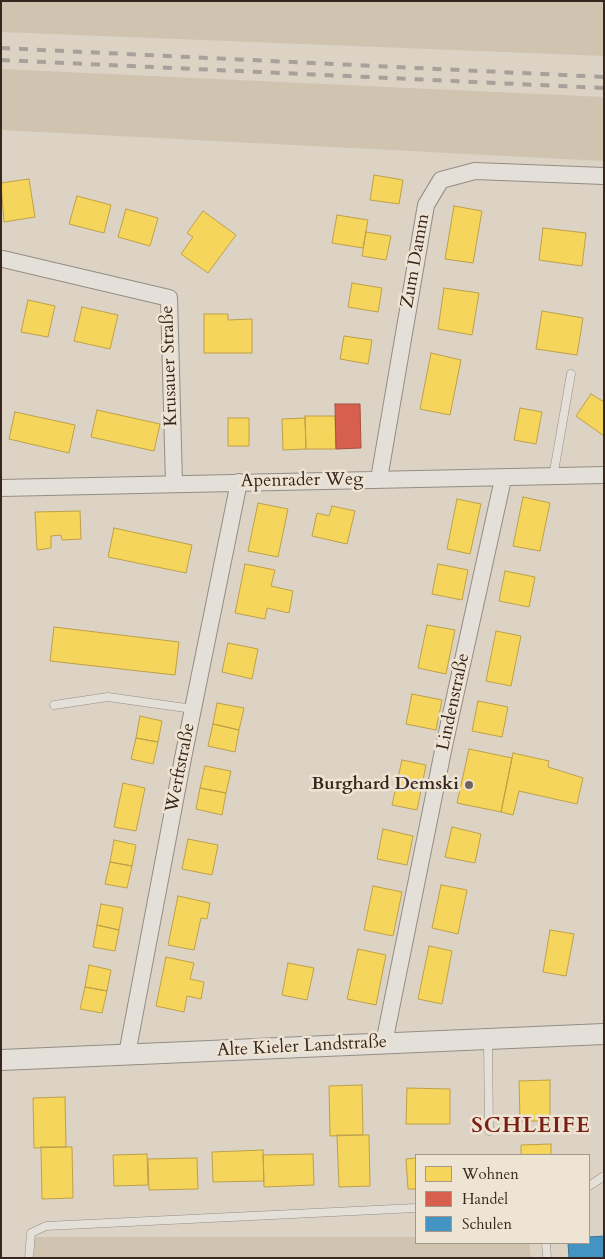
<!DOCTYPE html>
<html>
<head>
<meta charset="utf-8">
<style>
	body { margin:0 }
	#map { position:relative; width:605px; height:1259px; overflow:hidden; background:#dcd3c5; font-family:Cardo,serif }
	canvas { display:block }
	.frame { position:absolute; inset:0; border:2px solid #37261e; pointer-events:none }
	.legend { position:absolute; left:415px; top:1154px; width:175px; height:90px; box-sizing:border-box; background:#eee4d3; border:1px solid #a5988b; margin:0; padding:6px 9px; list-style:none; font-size:15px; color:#37261e }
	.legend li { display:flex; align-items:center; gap:10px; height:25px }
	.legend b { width:25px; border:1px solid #a5988b }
</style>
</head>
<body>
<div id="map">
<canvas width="605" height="1259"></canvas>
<div class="frame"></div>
<ul class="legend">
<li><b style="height:14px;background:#f6d55c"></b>Wohnen</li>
<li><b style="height:14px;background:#d6604d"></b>Handel</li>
<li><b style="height:14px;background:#4393c3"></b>Schulen</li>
</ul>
</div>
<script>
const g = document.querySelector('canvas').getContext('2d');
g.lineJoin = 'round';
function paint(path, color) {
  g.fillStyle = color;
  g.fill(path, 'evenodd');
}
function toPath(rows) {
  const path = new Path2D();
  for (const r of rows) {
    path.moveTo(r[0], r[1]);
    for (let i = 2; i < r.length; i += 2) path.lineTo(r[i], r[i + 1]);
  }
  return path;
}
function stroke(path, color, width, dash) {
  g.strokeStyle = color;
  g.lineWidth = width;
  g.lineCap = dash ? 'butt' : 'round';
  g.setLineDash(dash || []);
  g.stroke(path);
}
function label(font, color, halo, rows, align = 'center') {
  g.font = font + ' Cardo,serif';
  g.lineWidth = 5;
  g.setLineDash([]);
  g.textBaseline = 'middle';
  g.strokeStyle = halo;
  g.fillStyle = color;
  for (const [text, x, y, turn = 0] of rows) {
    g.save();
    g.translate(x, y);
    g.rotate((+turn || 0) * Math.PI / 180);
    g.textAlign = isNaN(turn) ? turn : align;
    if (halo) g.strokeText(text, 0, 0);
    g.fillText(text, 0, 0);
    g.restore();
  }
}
paint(toPath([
	[1,1,604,1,604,56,1,32],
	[1,69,604,97,604,161,1,130],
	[30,1237,416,1237,416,1243,529,1243,531,1258,26,1258]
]), '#d0c4b1');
const homes = toPath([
	[374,175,403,180,399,204,370,200,374,175],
	[29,179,35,217,4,222,1,183,29,179],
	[77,196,111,205,104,233,69,224,77,196],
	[454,206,482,211,473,263,445,259,454,206],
	[126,209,158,218,150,246,118,237,126,209],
	[203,211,236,235,208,273,181,254,193,237,187,233,203,211],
	[337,215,368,220,363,248,332,243,337,215],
	[543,228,586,233,582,266,539,260,543,228],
	[366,232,391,236,386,260,362,256,366,232],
	[352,283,382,288,378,312,348,307,352,283],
	[444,288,479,293,472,335,438,329,444,288],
	[28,300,55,306,48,337,21,332,28,300],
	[82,307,118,315,110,349,74,341,82,307],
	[542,311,583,318,577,355,536,349,542,311],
	[204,314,228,314,228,320,252,319,252,353,204,353,204,314],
	[344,336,372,340,368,364,340,359,344,336],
	[431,353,461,360,450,415,420,409,431,353],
	[591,394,604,402,604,436,576,416,591,394],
	[520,408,542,412,536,444,514,440,520,408],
	[97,410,160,424,154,451,91,437,97,410],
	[15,412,75,425,69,453,9,439,15,412],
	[305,416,335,416,336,449,306,449,305,416],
	[228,418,249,418,249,446,228,446,228,418],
	[305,418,306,449,283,450,282,419,305,418],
	[523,497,550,503,540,551,513,546,523,497],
	[457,499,481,504,470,554,447,549,457,499],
	[258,503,288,509,278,557,248,551,258,503],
	[332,506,355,511,347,544,312,536,317,513,329,516,332,506],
	[80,511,81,539,62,540,61,535,51,536,51,548,37,550,35,512,80,511],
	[114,528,192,545,186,573,108,557,114,528],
	[245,564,275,570,271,586,293,591,289,613,267,608,265,619,235,613,245,564],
	[438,564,468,570,462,600,432,594,438,564],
	[505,571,535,577,529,607,499,601,505,571],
	[427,625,455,630,446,674,418,668,427,625],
	[54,627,179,642,175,675,50,661,54,627],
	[496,631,521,636,511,686,486,681,496,631],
	[228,643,258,649,252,679,222,672,228,643],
	[412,694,442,700,436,730,406,724,412,694],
	[478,701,508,707,502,737,472,731,478,701],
	[217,703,244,708,239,730,213,724,217,703],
	[140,716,162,721,158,742,136,738,140,716],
	[213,724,239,730,235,752,208,746,213,724],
	[136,738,158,742,153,764,131,759,136,738],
	[469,749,512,758,501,812,457,803,469,749],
	[513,753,549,761,548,767,583,778,577,804,519,791,513,815,501,812,513,753],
	[402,760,426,765,417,810,392,805,402,760],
	[205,766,231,771,226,793,200,788,205,766],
	[123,783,145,788,136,831,114,827,123,783],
	[200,788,226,793,222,815,196,809,200,788],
	[452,827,481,834,475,863,445,857,452,827],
	[383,829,413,836,407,865,377,859,383,829],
	[188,839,218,845,212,875,182,869,188,839],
	[114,840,136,845,132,866,110,862,114,840],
	[110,862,132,866,127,888,105,884,110,862],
	[441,885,467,890,458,934,432,928,441,885],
	[373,886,402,892,393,936,364,930,373,886],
	[178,896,210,903,207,919,201,918,194,950,168,945,178,896],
	[101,904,123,908,119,930,97,925,101,904],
	[97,925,119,930,115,951,93,947,97,925],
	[550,930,574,934,566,976,543,972,550,930],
	[429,946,452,951,442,1004,418,999,429,946],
	[358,949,386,955,376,1005,347,999,358,949],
	[166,957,194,963,190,979,204,982,201,999,187,996,184,1012,156,1006,166,957],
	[288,963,314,968,307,1000,282,995,288,963],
	[89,965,111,970,107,991,85,987,89,965],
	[85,987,107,991,102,1013,80,1009,85,987],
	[550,1080,550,1121,520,1121,519,1081,550,1080],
	[362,1085,363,1135,330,1136,329,1086,362,1085],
	[407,1088,450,1089,450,1124,406,1124,407,1088],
	[65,1097,66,1147,34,1148,33,1098,65,1097],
	[337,1135,369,1135,370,1186,339,1187,337,1135],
	[551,1144,551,1155,521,1155,521,1145,551,1144],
	[41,1147,72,1147,73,1198,42,1199,41,1147],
	[263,1150,264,1181,213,1182,212,1152,263,1150],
	[147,1154,148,1185,114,1186,113,1155,147,1154],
	[313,1154,314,1185,264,1187,263,1155,313,1154],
	[197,1158,198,1189,149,1190,148,1159,197,1158],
	[416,1158,416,1189,408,1189,406,1159,416,1158]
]);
paint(homes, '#f6d55c');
stroke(homes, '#bda049', 1);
const shops = toPath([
	[335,404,360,404,361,448,336,449,335,404]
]);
paint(shops, '#d6604d');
stroke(shops, '#a64f3f', 1);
const schools = toPath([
	[604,1236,604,1258,569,1258,568,1243,589,1243,589,1237,604,1236]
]);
paint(schools, '#4393c3');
stroke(schools, '#3f7292', 1);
const service = toPath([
	[553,477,571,374],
	[54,705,108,697,193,709],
	[488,1041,489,1131],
	[589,1186,604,1176],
	[546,1243,547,1258],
	[29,1258,31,1233,46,1226,416,1208]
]);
const minor = toPath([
	[3,259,169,298,174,483],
	[379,479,426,205,441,180,475,171,604,176],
	[1,488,604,475],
	[384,1043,444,746,503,479],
	[127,1054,183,758,239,482]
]);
const tertiary = toPath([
	[1,1060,604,1034]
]);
stroke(service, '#948d84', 9);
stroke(minor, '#948d84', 18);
stroke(tertiary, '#948d84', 22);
stroke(service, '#e4e0d9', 8);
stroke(minor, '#e4e0d9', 16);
stroke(tertiary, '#e4e0d9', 20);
stroke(toPath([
	[1,48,604,77],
	[1,60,604,88]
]), '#a6a19a', 4, [9, 9]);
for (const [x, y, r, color] of [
	[469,785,5,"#716358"]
]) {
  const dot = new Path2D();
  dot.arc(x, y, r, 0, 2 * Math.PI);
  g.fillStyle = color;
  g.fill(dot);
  stroke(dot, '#eee4d3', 2);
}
label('18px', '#37261e', '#eee4d3', [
	["Zum Damm",416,261,-80],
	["Krusauer Straße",170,366,-92],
	["Apenrader Weg",302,481,-1],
	["Lindenstraße",454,702,-78],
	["Werftstraße",181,768,-79],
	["Alte Kieler Landstraße",302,1047,-3]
]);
label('bold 18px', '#37261e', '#eee4d3', [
	["Burghard Demski",459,785]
], 'right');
g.letterSpacing = '1px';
label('bold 22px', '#7a1f14', '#eee4d3', [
	["SCHLEIFE",531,1127]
]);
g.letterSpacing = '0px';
</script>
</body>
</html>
